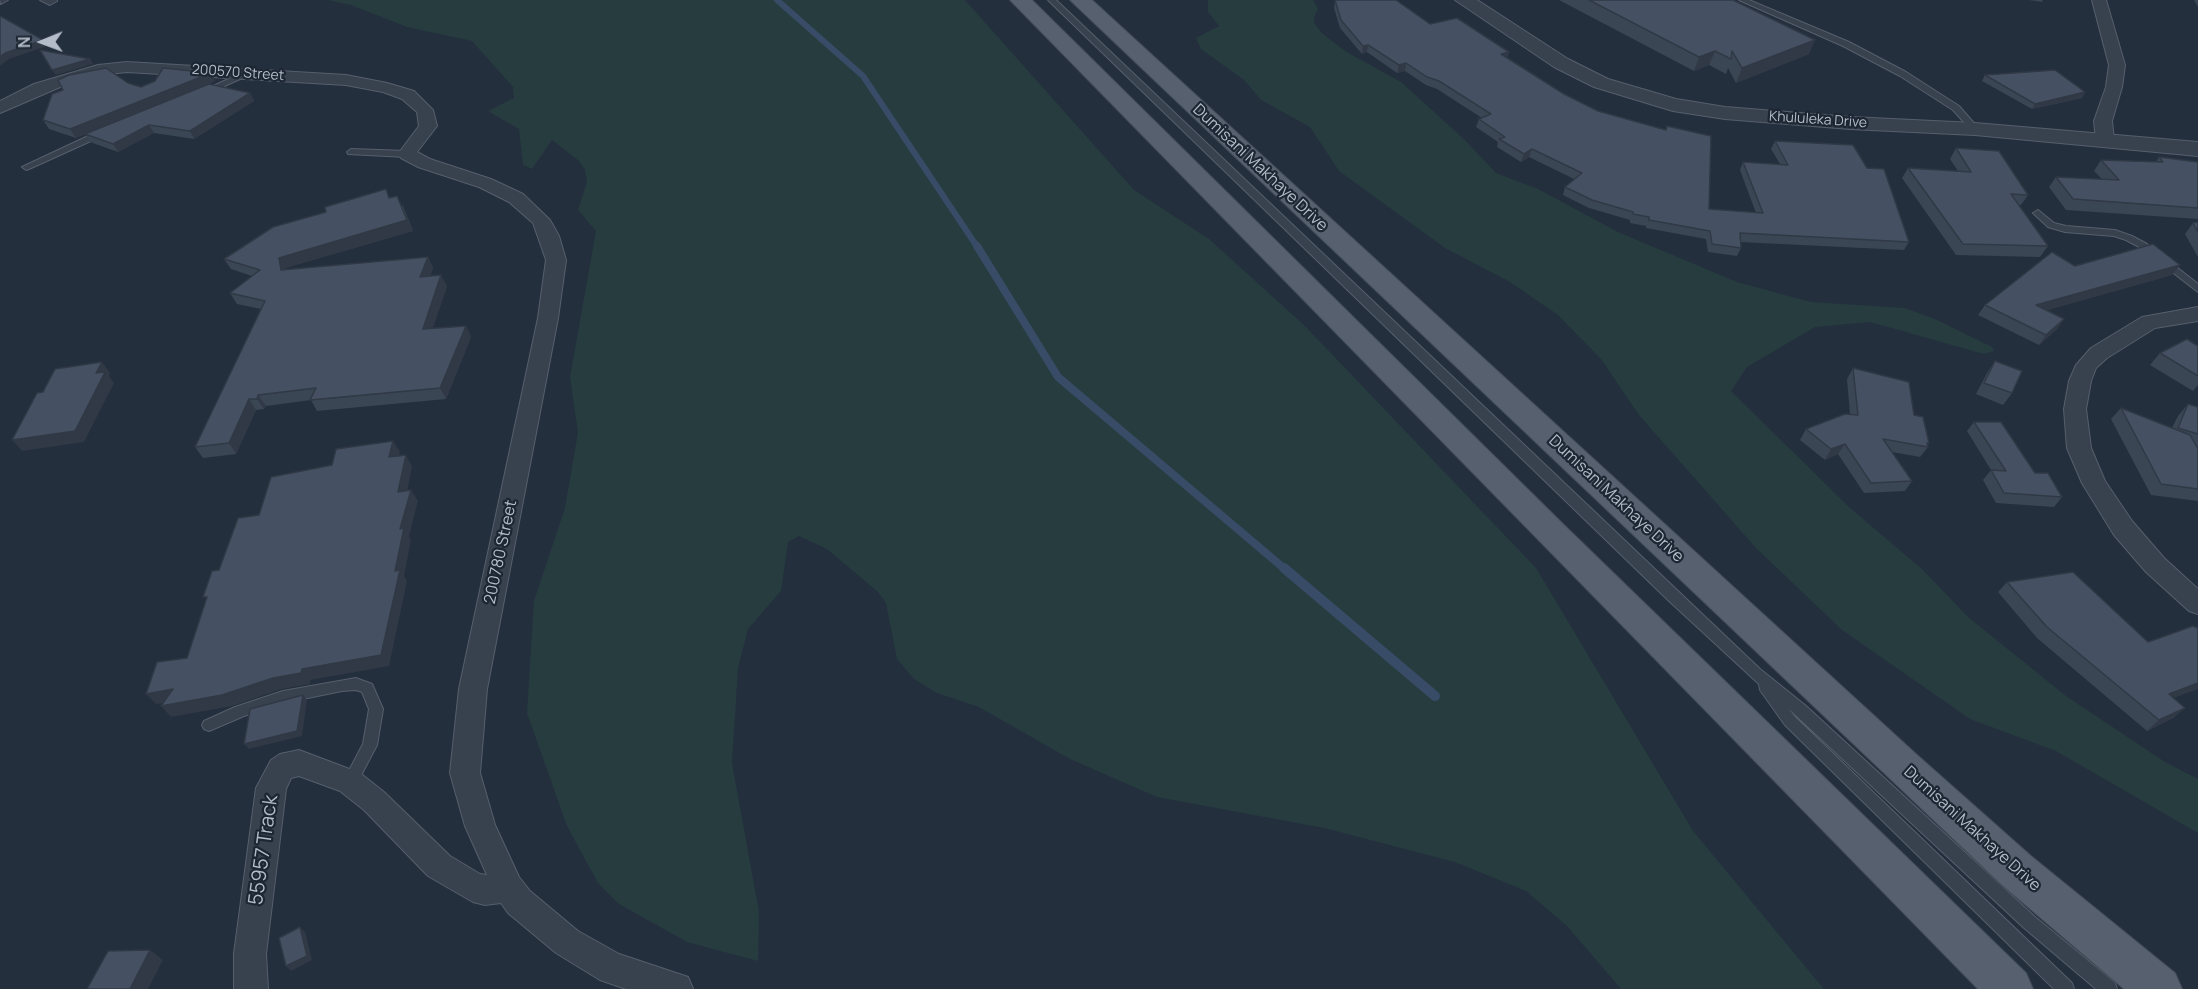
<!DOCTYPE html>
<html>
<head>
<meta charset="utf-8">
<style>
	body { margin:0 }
	#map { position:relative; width:2198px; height:989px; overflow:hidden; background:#242f3e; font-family:Manrope,sans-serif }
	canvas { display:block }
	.north { position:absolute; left:12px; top:12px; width:60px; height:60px; -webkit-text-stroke:4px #1d2633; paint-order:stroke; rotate:269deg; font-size:16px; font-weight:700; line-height:24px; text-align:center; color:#b4bcc9 }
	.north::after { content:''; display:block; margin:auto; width:21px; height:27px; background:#b4bcc9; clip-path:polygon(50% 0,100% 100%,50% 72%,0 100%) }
</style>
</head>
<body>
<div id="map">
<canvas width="2198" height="989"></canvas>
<div class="north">N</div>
</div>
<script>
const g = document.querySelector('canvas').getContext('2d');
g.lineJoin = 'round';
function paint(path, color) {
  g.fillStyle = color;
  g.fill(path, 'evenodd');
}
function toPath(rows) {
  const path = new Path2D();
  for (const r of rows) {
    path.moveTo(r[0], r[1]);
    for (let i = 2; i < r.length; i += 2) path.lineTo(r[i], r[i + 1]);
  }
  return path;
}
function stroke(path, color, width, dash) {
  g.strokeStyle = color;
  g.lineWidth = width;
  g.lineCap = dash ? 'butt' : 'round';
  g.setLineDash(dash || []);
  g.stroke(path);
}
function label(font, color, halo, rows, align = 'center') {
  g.font = font + ' Manrope,sans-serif';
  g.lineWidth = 4.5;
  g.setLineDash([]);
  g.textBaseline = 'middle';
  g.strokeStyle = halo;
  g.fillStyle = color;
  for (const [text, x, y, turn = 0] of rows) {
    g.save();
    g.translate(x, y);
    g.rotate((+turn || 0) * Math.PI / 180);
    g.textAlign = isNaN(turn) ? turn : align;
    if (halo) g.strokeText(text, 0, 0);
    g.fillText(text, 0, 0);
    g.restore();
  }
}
paint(toPath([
	[328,0,965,0,1134,190,1209,239,1305,326,1536,568,1693,831,1824,989,1621,989,1567,926,1526,891,1455,862,1324,828,1157,797,1070,759,979,707,937,693,914,679,897,659,886,603,878,592,827,549,799,536,788,542,781,591,748,629,738,668,732,763,759,912,758,961,687,942,619,904,598,883,567,826,527,713,534,601,565,508,578,432,570,377,596,231,578,210,587,182,585,170,579,161,552,140,532,169,523,165,519,129,488,111,514,98,513,87,472,41,407,27,351,5],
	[1208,0,1313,0,1318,9,1315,15,1314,23,1323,34,1345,51,1401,82,1466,141,1496,173,1538,189,1618,232,1737,282,1811,302,1905,308,1937,320,1992,347,1994,351,1984,354,1870,322,1815,327,1747,367,1731,391,1849,507,1923,570,1968,617,2066,696,2165,762,2198,779,2198,833,2056,751,1970,719,1842,630,1756,548,1639,415,1601,359,1558,315,1510,282,1445,248,1339,171,1310,127,1261,100,1244,80,1201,49,1196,38,1219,26,1208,12]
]), '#263c3f');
stroke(toPath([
	[777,0,863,76,978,248]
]), '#394c67', 6);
stroke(toPath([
	[977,246,1058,377,1286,570]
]), '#394c67', 8);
stroke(toPath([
	[1284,568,1435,696]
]), '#394c67', 10);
const service = toPath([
	[1048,0,1056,0,1760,669,1806,706,2035,917,2115,983,2117,989,2096,989,2023,927,1789,709,1795,717,2072,983,2074,989,2054,989,1785,725,1760,690,1759,684,1668,600,1048,0],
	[1739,0,1749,0,1849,42,1906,72,1959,106,1979,129,1972,131,1953,110,1900,76,1843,46,1739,0],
	[244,72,251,74,207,94,200,92,244,72],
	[101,130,105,133,104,135,29,169,26,170,22,167,101,130],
	[351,149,407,151,411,154,407,157,348,154,347,152,351,149],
	[2038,210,2054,223,2066,226,2115,230,2132,236,2147,244,2198,284,2198,292,2141,248,2126,240,2114,236,2065,232,2048,227,2033,213,2038,210],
	[356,678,372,684,383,709,377,745,355,787,350,789,345,787,343,782,363,744,369,709,362,692,356,690,342,691,283,703,244,716,209,731,204,729,202,725,204,721,235,707,283,691,356,678]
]);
const minor = toPath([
	[0,0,8,0,1,4,0,0],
	[40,0,57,0,57,1,50,5,40,0],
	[2092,0,2106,0,2125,65,2122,87,2112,121,2114,140,2111,144,2105,145,2099,144,2096,140,2094,121,2106,87,2109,65,2092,0],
	[127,62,346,75,387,83,414,91,433,110,437,126,417,152,430,159,491,179,523,194,550,220,559,236,566,260,558,318,487,689,480,773,495,825,519,877,530,891,578,931,619,954,688,977,693,989,626,989,600,980,556,953,508,913,501,903,485,905,473,902,428,876,364,810,340,791,299,776,291,778,286,789,266,954,268,989,234,989,234,954,256,788,271,760,280,754,299,750,360,773,384,792,450,856,480,874,487,875,465,826,450,773,459,689,538,318,546,260,533,223,509,202,479,187,418,167,401,158,398,154,419,126,417,112,402,99,383,92,346,85,127,72,99,75,74,81,0,113,0,101,34,84,98,65,127,62],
	[2198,307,2198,321,2155,328,2107,358,2096,368,2091,381,2086,409,2091,448,2105,481,2132,521,2164,558,2198,589,2198,614,2189,611,2146,572,2114,535,2082,483,2067,448,2064,409,2069,381,2076,365,2091,348,2142,317,2198,307]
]);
const tertiary = toPath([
	[1455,0,1477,0,1568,59,1608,79,1676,99,1725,107,1850,117,1975,123,2198,142,2198,156,1975,135,1850,129,1725,119,1673,111,1594,87,1554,67,1455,0]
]);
const primary = toPath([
	[1010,0,1032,0,1563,524,2026,973,2033,989,1978,989,1010,0],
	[1070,0,1092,0,1916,754,2031,856,2175,973,2182,989,2124,989,2001,884,1070,0]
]);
stroke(service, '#565f6c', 2);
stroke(minor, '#565f6c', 2);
stroke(tertiary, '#565f6c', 2);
stroke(primary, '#414a57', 2);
paint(service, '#38414e');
paint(minor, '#38414e');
paint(tertiary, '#38414e');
paint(primary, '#56606e');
paint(toPath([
	[1335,0,1430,24,1507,58,1709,209,1756,213,1740,170,1743,162,1780,164,1771,149,1775,141,1909,242,1904,250,1740,242,1741,248,1737,256,1708,252,1706,239,1646,228,1646,226,1630,223,1630,220,1589,208,1563,195,1565,187,1574,179,1529,157,1521,162,1497,147,1498,142,1476,127,1479,119,1482,118,1437,89,1426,85,1405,71,1397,73,1367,52,1362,54,1340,28,1334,8],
	[1559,0,1733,0,1809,54,1736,83,1728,68,1726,74,1709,65,1694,71],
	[2029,0,2043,0,2042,2],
	[2194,0,2198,0,2198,7],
	[1985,75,2085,92,2082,98,2032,109,1982,81],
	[215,81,76,138,49,129,43,120,128,83,141,87],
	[250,93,254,101,194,139,154,133,118,152,90,142,85,134],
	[1956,148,2028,195,2021,205,2019,205,2048,246,2040,257,1956,255,1902,178,1908,168,1958,171,1950,159],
	[2159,157,2198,162,2198,219,2066,210,2049,187,2056,177,2102,179,2094,171,2101,160,2156,162],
	[390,198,403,206,413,231,285,268,286,270,428,257,433,268,430,276,447,286,432,329,466,326,471,337,446,399,317,411,311,400,266,406,264,409,256,410,236,454,203,458,195,447,261,309,237,304,230,293,252,276,231,269,224,259],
	[2198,222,2198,257,2185,234,2193,223],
	[2172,275,2047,310,2064,319,2057,329,2039,345,1978,315,1985,305],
	[2198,346,2198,385,2193,391,2150,365,2160,353],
	[1995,361,2012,393,2003,405,1976,394,1987,373],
	[1853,368,1914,415,1929,443,1927,445,1928,447,1920,457,1892,452,1912,481,1905,491,1864,493,1838,454,1825,460,1800,440,1806,429,1850,414,1847,379],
	[2188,404,2198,434,2198,501,2151,495,2111,419,2121,408,2172,428,2178,416],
	[1974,422,2035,473,2062,497,2054,507,1996,503,1983,480,1991,470,1967,431],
	[2007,582,2148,642,2174,698,2185,708,2173,718,2147,731,2037,638,1998,592]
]), '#3b4654');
paint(toPath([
	[43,40,47,46,9,59,0,66,0,57,5,53],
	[1815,40,1809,54,1736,83,1742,68],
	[1368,45,1367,52,1362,54,1363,46],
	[1715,51,1709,65,1694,71,1699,57],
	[1509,52,1507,60,1501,54],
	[90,59,93,64,56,75,52,70],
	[1406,63,1405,71,1397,73,1399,65],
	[211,73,215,81,76,138,70,129],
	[2085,92,2082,98,2032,109,2035,104],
	[250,93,254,101,194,139,190,131],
	[149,125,154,133,118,152,113,144],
	[1532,149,1529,157,1521,162,1524,154],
	[397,196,413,231,285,268,288,281,281,270,279,258],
	[428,257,433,268,426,288,420,277],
	[2180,265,2172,275,2029,315,2036,305],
	[441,275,447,286,429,340,423,329],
	[2064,319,2057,329,2039,345,2046,335],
	[466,326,471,337,446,399,440,388],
	[102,362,110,373,109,376,114,383,84,442,22,451,12,440,96,373],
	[258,395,266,406,264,409,257,399],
	[249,399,256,410,236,454,229,443],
	[393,441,400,452,395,469,389,457],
	[1845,444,1838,454,1825,460,1831,449],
	[406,455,412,466,405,503,398,492],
	[411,490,418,501,409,536,411,540,404,576,407,581,389,666,310,680,310,684,282,689,232,706,171,717,161,706,302,669,395,571,400,529],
	[2198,683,2198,689,2157,704,2169,694],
	[173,689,184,700,156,704,146,694],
	[303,695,307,700,302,736,249,749,244,744],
	[2185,708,2173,718,2147,731,2159,720],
	[300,927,305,932,312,960,291,971,286,966],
	[150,950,163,960,148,989,130,989]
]), '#303945');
const building = toPath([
	[1335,0,1396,0,1430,24,1457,18,1509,52,1501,54,1564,94,1598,111,1666,130,1667,126,1711,136,1709,209,1763,213,1743,162,1788,165,1775,141,1853,145,1867,168,1884,169,1909,242,1740,233,1741,248,1712,244,1710,231,1649,220,1649,217,1633,214,1633,212,1592,200,1565,187,1582,173,1532,149,1524,154,1499,139,1505,137,1479,119,1491,114,1439,81,1427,77,1406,63,1399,65,1368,45,1363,46,1341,20,1335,0],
	[1589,0,1733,0,1815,40,1742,68,1732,51,1731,59,1715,51,1699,57,1589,0],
	[0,16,43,40,5,53,0,57,0,16],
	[40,50,90,59,52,70,40,50],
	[106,68,128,83,141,87,155,81,163,68,211,73,70,129,43,120,52,94,63,90,58,80,69,75,106,68],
	[2055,70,2085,92,2035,104,1985,75,2055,70],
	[209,84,250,93,190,131,149,125,113,144,85,134,209,84],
	[1956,148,1999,151,2028,195,2011,194,2048,246,1963,244,1908,168,1971,172,1956,148],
	[2159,157,2198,162,2198,208,2073,199,2056,177,2119,180,2101,160,2163,162,2159,157],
	[386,189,389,198,397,196,407,220,279,258,281,270,428,257,420,277,441,275,423,329,466,326,440,388,310,400,316,388,258,395,257,399,249,399,229,443,195,447,265,301,230,293,260,270,224,259,273,227,326,212,325,207,386,189],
	[2198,222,2198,232,2193,223,2198,222],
	[2153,244,2180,265,2036,305,2064,319,2046,335,1985,305,2052,252,2075,266,2153,244],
	[2187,339,2198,346,2198,376,2160,353,2187,339],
	[1995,361,2022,371,2012,393,1984,383,1995,361],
	[102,362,96,373,105,372,75,431,12,440,37,393,43,392,55,369,102,362],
	[1853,368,1909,382,1914,415,1923,417,1929,443,1927,443,1928,447,1883,439,1912,481,1871,483,1845,444,1831,449,1806,429,1845,414,1858,415,1853,368],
	[2188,404,2198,407,2198,434,2178,428,2188,404],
	[2121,408,2190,435,2198,449,2198,489,2161,484,2121,408],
	[1974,422,2001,422,2035,473,2048,473,2062,497,2004,493,1991,470,2006,471,1974,422],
	[393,441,389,457,406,455,398,492,411,490,400,529,404,528,395,571,400,570,381,655,302,669,301,673,273,678,222,695,161,706,173,689,146,694,157,662,187,658,207,597,203,597,212,571,219,570,238,518,259,515,271,477,332,465,336,449,393,441],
	[2073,572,2148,642,2193,626,2198,628,2198,683,2169,694,2185,708,2159,720,2047,627,2007,582,2073,572],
	[303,695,297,731,244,744,250,709,303,695],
	[300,927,307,956,286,966,279,938,300,927],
	[150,950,130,989,87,989,108,951,150,950]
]);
paint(building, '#455162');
stroke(building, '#303945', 1.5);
label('14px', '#b4bcc9', '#1d2633', [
	["200570 Street",238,73,4],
	["Khululeka Drive",1818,120,4]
]);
label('16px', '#b4bcc9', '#1d2633', [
	["Dumisani Makhaye Drive",1260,168,43],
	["Dumisani Makhaye Drive",1616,499,43],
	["200780 Street",501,552,-78],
	["Dumisani Makhaye Drive",1972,829,42]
]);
label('20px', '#b4bcc9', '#1d2633', [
	["55957 Track",264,850,-82]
]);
</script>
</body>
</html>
